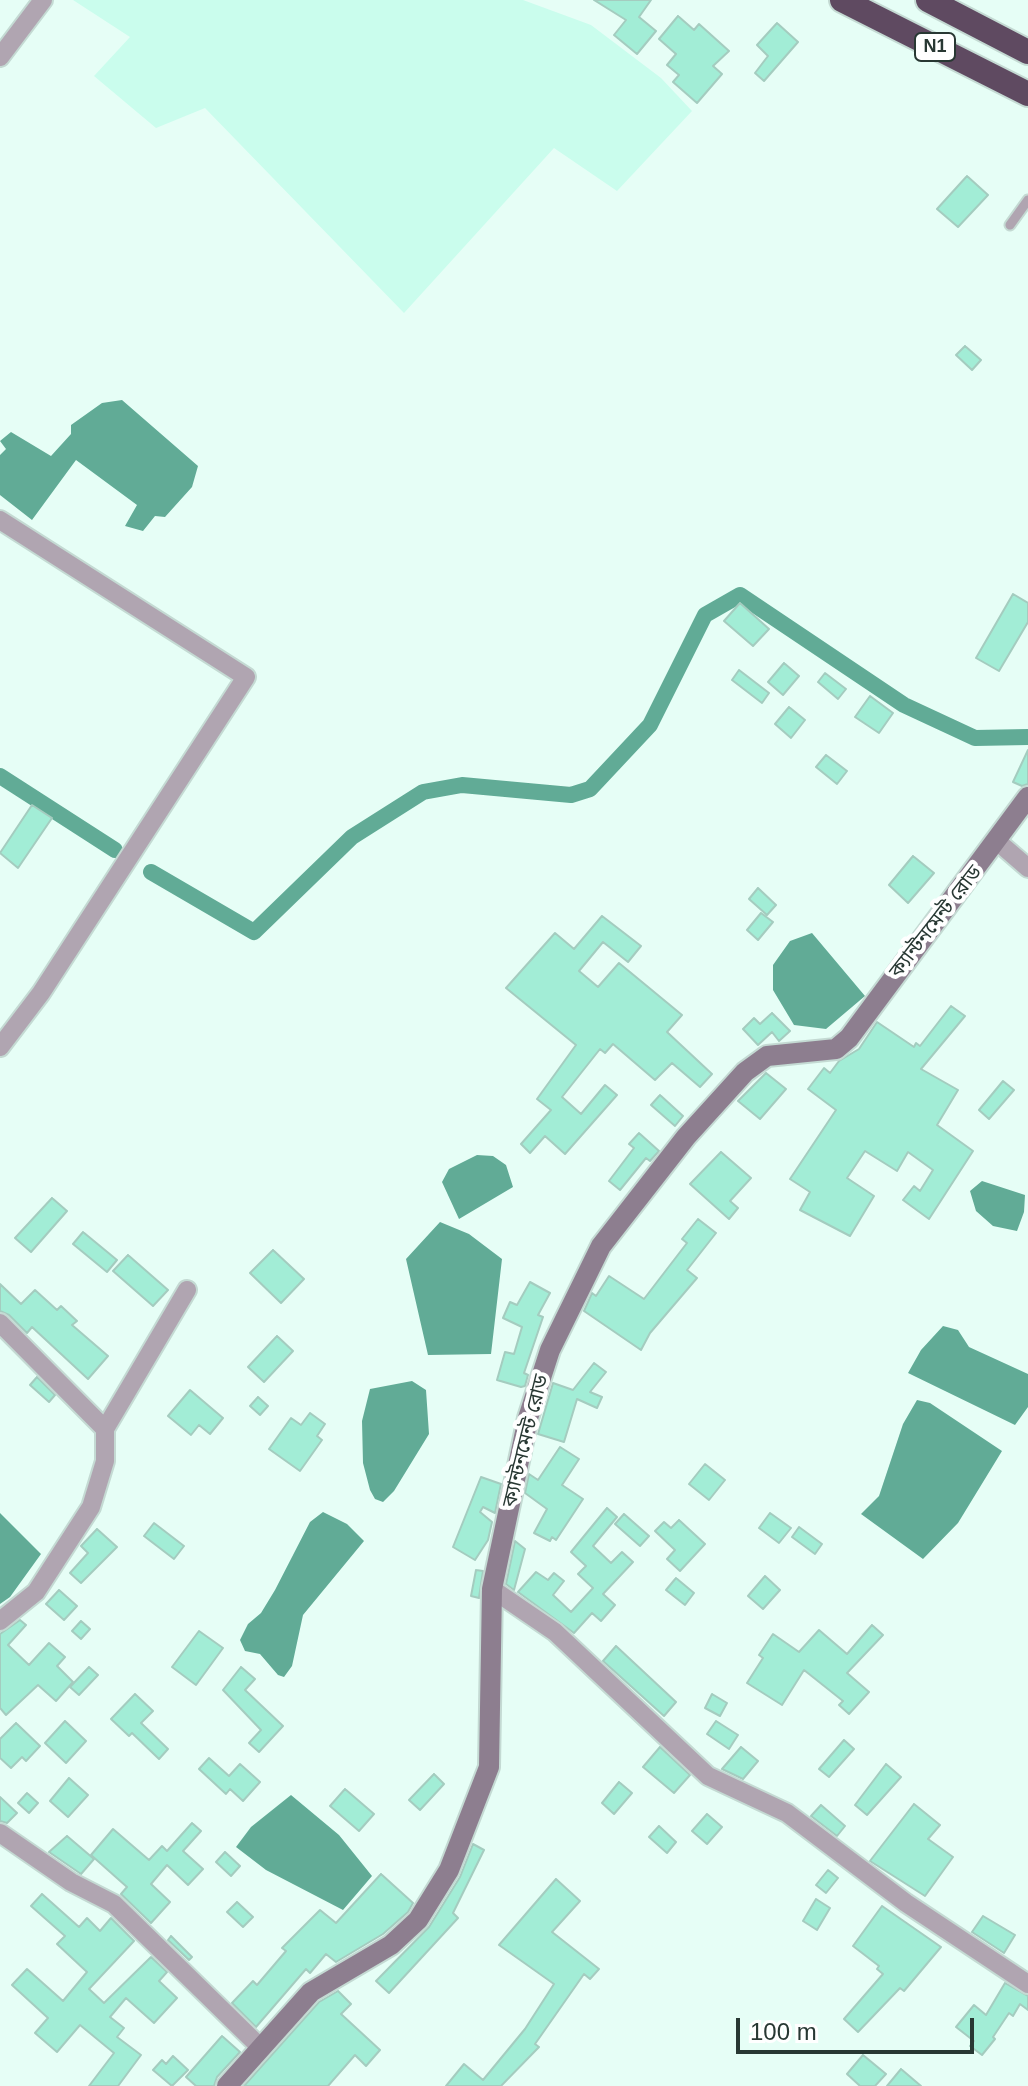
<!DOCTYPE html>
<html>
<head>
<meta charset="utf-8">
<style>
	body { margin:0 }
	#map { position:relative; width:1028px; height:2086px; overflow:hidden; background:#e6fef6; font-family:Arial,sans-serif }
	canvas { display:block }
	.scale { position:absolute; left:736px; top:2018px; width:238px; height:36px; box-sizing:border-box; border:4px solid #283833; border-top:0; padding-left:10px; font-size:24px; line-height:28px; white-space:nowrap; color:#283833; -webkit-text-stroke:6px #fff; paint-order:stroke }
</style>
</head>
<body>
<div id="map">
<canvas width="1028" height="2086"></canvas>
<div class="scale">100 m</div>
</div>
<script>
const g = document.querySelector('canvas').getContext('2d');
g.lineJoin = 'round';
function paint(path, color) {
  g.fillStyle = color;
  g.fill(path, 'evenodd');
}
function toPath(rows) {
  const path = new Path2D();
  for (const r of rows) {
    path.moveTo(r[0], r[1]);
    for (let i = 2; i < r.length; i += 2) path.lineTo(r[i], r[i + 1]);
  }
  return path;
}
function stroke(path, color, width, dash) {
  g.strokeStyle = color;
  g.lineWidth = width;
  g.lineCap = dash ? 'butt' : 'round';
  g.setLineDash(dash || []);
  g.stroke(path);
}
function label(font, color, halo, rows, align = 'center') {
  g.font = font + ' Arial,"Noto Sans Bengali",sans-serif';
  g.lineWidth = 8;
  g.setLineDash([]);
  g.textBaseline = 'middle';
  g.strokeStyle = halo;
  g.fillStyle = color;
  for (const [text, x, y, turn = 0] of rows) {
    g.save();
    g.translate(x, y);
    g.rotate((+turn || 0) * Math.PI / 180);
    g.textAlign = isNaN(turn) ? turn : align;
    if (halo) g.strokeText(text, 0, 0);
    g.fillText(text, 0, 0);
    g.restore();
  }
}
paint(toPath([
	[73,0,523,0,591,25,661,78,692,111,617,191,554,148,404,313,205,108,156,128,94,76,130,37]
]), '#cafded');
paint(toPath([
	[122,400,198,466,192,487,165,517,155,516,143,531,125,526,137,505,76,460,32,520,0,495,0,455,6,449,0,441,11,432,51,456,71,434,71,425,102,403],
	[812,933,865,996,826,1029,794,1025,773,990,773,965,790,941],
	[477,1155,493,1156,506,1165,513,1187,459,1219,442,1182,449,1169],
	[982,1181,1025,1195,1024,1212,1017,1231,993,1226,976,1211,970,1191],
	[440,1222,469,1234,502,1259,491,1354,428,1355,406,1259],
	[943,1326,958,1330,969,1347,1028,1374,1028,1407,1015,1425,908,1373,921,1350],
	[412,1381,426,1390,429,1434,394,1491,383,1502,375,1499,370,1490,363,1463,362,1421,370,1389],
	[917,1400,930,1403,1002,1451,958,1523,923,1559,861,1514,879,1496,903,1424],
	[323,1512,347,1524,364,1541,303,1615,292,1666,284,1677,278,1675,260,1654,245,1651,240,1640,248,1624,261,1613,275,1590,310,1522],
	[0,1513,41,1554,10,1597,0,1604],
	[291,1795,339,1835,372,1876,343,1910,266,1870,236,1847,251,1827]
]), '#61ab96');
stroke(toPath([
	[0,776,115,850],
	[151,872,254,932,352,837,423,792,462,785,571,795,590,789,650,725,705,615,740,595,904,705,975,738,1028,737]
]), '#61ab96', 16);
const building = toPath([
	[594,0,651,0,639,17,656,31,637,54,614,35,626,20,594,0],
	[678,16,694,30,699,24,729,51,713,66,722,74,697,103,673,82,679,75,667,65,676,54,659,39,678,16],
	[777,23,798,42,764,81,755,73,768,56,757,45,777,23],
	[967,176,988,195,958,227,937,209,967,176],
	[965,346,981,360,972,370,956,355,965,346],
	[1013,594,1028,603,1028,622,999,671,976,658,1013,594],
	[740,603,769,629,753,646,724,621,740,603],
	[784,663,799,676,783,695,768,682,784,663],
	[739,670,769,693,762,703,732,680,739,670],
	[825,673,846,689,838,699,818,682,825,673],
	[870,696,893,713,879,733,855,717,870,696],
	[789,707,805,720,791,738,775,724,789,707],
	[1028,750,1028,784,1022,786,1013,782,1028,750],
	[826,755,847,771,837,784,816,767,826,755],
	[32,805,52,818,18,868,0,853,32,805],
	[913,856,934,873,908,903,889,885,913,856],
	[758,888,776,905,767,915,749,899,758,888],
	[761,913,773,922,758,940,747,930,761,913],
	[602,916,641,946,628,962,603,942,579,971,598,987,619,963,682,1015,667,1032,712,1074,700,1087,672,1063,655,1080,613,1044,605,1053,600,1049,562,1097,581,1114,605,1085,617,1095,565,1154,545,1136,530,1153,521,1144,551,1110,537,1099,576,1045,506,988,555,933,574,949,602,916],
	[951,1006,965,1016,921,1069,958,1090,937,1125,973,1151,929,1219,903,1200,914,1186,920,1191,933,1170,908,1152,897,1171,865,1151,847,1178,874,1196,850,1236,800,1210,810,1192,790,1179,836,1110,808,1089,824,1068,830,1073,839,1061,859,1049,877,1022,914,1047,916,1043,920,1046,951,1006],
	[772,1013,790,1031,779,1041,772,1032,758,1045,743,1029,754,1018,760,1024,772,1013],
	[766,1073,786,1089,760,1119,738,1101,766,1073],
	[1003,1081,1014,1090,989,1119,979,1110,1003,1081],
	[660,1095,683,1116,675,1126,651,1105,660,1095],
	[639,1133,659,1151,650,1161,646,1158,620,1190,609,1181,634,1148,629,1144,639,1133],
	[721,1152,751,1178,730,1201,738,1208,729,1219,690,1184,721,1152],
	[52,1198,67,1211,31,1252,15,1238,52,1198],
	[698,1219,716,1233,687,1270,697,1278,650,1333,641,1350,584,1311,592,1293,596,1296,609,1276,644,1299,687,1243,682,1239,698,1219],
	[83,1232,117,1260,107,1272,73,1244,83,1232],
	[273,1250,304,1279,281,1303,250,1273,273,1250],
	[128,1255,168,1290,153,1306,113,1271,128,1255],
	[530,1282,550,1293,538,1315,543,1317,524,1373,528,1375,525,1386,521,1387,497,1380,505,1352,514,1354,522,1327,503,1318,510,1302,517,1305,530,1282],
	[0,1284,21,1304,35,1290,57,1310,61,1306,77,1321,72,1325,108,1356,88,1379,32,1327,27,1333,9,1315,0,1311,0,1284],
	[277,1336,293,1351,264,1382,248,1367,277,1336],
	[594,1363,606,1372,590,1392,602,1397,597,1408,577,1399,564,1442,538,1434,553,1383,573,1390,594,1363],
	[37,1377,55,1395,49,1402,30,1385,37,1377],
	[190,1390,223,1418,210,1434,199,1425,191,1435,168,1416,190,1390],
	[258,1397,268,1406,260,1415,250,1406,258,1397],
	[310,1413,325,1424,317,1436,322,1440,300,1471,269,1449,291,1418,301,1425,310,1413],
	[560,1447,579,1459,562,1485,583,1499,556,1540,552,1537,550,1541,534,1533,547,1509,525,1493,529,1474,538,1480,560,1447],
	[705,1464,725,1480,709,1500,689,1484,705,1464],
	[481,1477,501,1484,495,1513,483,1507,480,1512,492,1522,488,1540,475,1560,453,1547,481,1477],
	[607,1508,617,1517,593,1546,611,1563,622,1552,633,1562,603,1594,615,1605,601,1621,592,1613,574,1633,518,1592,536,1572,548,1580,554,1573,564,1581,553,1595,571,1612,593,1588,578,1574,586,1566,571,1552,607,1508],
	[770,1513,791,1528,779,1543,759,1528,770,1513],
	[624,1514,649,1536,640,1546,615,1524,624,1514],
	[679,1520,705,1544,680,1571,667,1559,675,1550,655,1531,664,1522,671,1528,679,1520],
	[154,1523,184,1546,174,1559,144,1536,154,1523],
	[799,1527,822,1544,815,1554,792,1537,799,1527],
	[97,1529,117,1547,81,1583,70,1573,88,1553,81,1546,97,1529],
	[515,1541,525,1549,514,1590,506,1584,515,1541],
	[476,1570,483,1571,479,1598,471,1596,476,1570],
	[765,1576,780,1590,763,1609,748,1596,765,1576],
	[676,1578,694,1593,685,1605,666,1590,676,1578],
	[59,1590,77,1606,64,1620,46,1604,59,1590],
	[20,1620,26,1625,8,1645,29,1665,49,1643,65,1657,57,1666,73,1682,56,1701,38,1685,6,1715,0,1708,0,1634,20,1620],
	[81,1621,90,1629,81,1639,72,1631,81,1621],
	[872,1625,883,1635,847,1673,869,1692,849,1714,839,1705,843,1701,804,1670,782,1705,747,1683,763,1658,759,1655,773,1634,799,1652,819,1630,847,1654,872,1625],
	[199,1631,223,1648,196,1685,172,1667,199,1631],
	[616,1646,676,1702,664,1716,603,1661,616,1646],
	[89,1667,98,1675,79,1695,70,1687,89,1667],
	[241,1667,255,1679,245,1690,283,1726,259,1752,249,1743,261,1730,223,1690,241,1667],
	[135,1694,153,1711,141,1723,168,1749,159,1759,132,1733,129,1736,111,1719,135,1694],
	[712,1694,727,1703,720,1716,705,1708,712,1694],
	[65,1721,86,1741,66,1763,45,1743,65,1721],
	[716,1721,738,1735,729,1749,707,1734,716,1721],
	[16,1723,40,1746,26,1761,22,1757,11,1768,0,1758,0,1739,16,1723],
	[844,1740,854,1749,829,1777,819,1769,844,1740],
	[660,1747,690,1775,674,1793,643,1767,660,1747],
	[741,1747,758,1761,743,1779,722,1769,741,1747],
	[209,1758,229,1776,240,1764,260,1782,243,1801,230,1789,226,1794,199,1769,209,1758],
	[886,1764,901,1777,867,1815,855,1805,886,1764],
	[434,1774,444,1784,420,1810,409,1800,434,1774],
	[69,1778,88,1795,68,1817,50,1801,69,1778],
	[619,1782,632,1793,614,1814,602,1803,619,1782],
	[345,1789,374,1814,359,1831,330,1806,345,1789],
	[27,1793,38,1803,29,1813,18,1803,27,1793],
	[0,1797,17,1813,7,1823,0,1821,0,1797],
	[914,1804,940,1825,928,1839,953,1857,925,1896,870,1861,914,1804],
	[821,1805,845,1826,837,1836,811,1816,821,1805],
	[707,1814,722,1827,707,1844,692,1831,707,1814],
	[192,1823,201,1831,183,1851,203,1869,188,1885,167,1865,151,1884,170,1902,151,1923,121,1894,127,1887,91,1855,113,1829,149,1860,162,1846,167,1851,192,1823],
	[659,1826,676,1842,667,1853,649,1837,659,1826],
	[67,1836,94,1859,81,1874,49,1852,67,1836],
	[473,1844,484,1850,453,1913,458,1918,389,1993,376,1981,429,1927,460,1877,473,1844],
	[225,1852,240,1866,231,1876,216,1862,225,1852],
	[828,1870,838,1878,826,1893,816,1885,828,1870],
	[381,1874,413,1903,408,1912,383,1934,336,1962,326,1954,310,1973,306,1969,256,2027,232,2003,253,1981,257,1985,286,1951,282,1948,320,1910,336,1923,381,1874],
	[556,1879,580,1901,552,1932,599,1969,590,1979,584,1974,535,2044,539,2047,501,2086,446,2086,464,2064,483,2080,525,2029,554,1984,499,1945,556,1879],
	[42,1894,79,1927,87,1918,100,1931,111,1918,134,1941,89,1989,104,2003,151,1957,167,1972,159,1981,177,1998,154,2023,126,1998,110,2017,124,2028,117,2037,141,2055,118,2086,89,2086,114,2053,80,2025,57,2052,35,2033,48,2018,12,1985,27,1969,63,2001,87,1972,57,1944,65,1936,31,1906,42,1894],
	[816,1899,830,1908,817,1930,803,1921,816,1899],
	[237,1902,253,1917,243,1927,227,1912,237,1902],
	[882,1906,941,1947,904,1991,900,1988,858,2032,844,2019,883,1974,877,1969,879,1966,853,1946,882,1906],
	[983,1916,1015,1935,1004,1953,972,1932,983,1916],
	[171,1936,192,1957,189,1960,168,1940,171,1936],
	[1005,1983,1028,1996,1028,2010,1020,2004,1013,2016,1009,2013,993,2037,995,2039,982,2055,970,2046,974,2041,956,2027,974,2005,986,2015,1005,1983],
	[338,1991,351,2004,341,2014,380,2050,366,2066,355,2055,328,2086,244,2086,319,2002,338,1991],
	[222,2036,240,2052,217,2077,214,2086,196,2086,186,2077,222,2036],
	[863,2055,886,2074,875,2086,860,2086,847,2074,863,2055],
	[173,2056,188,2070,172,2086,153,2070,162,2060,166,2064,173,2056],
	[901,2069,921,2086,887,2086,901,2069]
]);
paint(building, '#a2edd6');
stroke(building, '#a4ccbf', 2);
const lane = toPath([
	[1010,225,1028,200]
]);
const street = toPath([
	[0,57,43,0],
	[0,520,246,677,41,993,0,1047],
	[998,842,1028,868],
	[0,1323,105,1429,105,1461,91,1507,36,1592,0,1621],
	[105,1429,187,1290],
	[492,1589,555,1632,708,1776,787,1813,906,1903,1028,1984],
	[0,1833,71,1882,114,1904,259,2046]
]);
const secondary = toPath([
	[227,2086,311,1992,391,1945,418,1920,449,1870,489,1767,492,1589,528,1418,550,1350,601,1246,686,1137,745,1072,767,1056,836,1049,849,1038,1028,797]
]);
const highway = toPath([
	[842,0,1028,94],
	[928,0,1028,52]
]);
stroke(lane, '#c4dad3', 13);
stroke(street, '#c4dad3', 22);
stroke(secondary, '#c4dad3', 24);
stroke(highway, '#c4dad3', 28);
stroke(lane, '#b0a5b1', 9);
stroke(street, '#b0a5b1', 18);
stroke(secondary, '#8d7e8f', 20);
stroke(highway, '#5f4a61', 24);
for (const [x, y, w] of [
	[935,47,40]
]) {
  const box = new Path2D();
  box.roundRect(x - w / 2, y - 14, w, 28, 6);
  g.fillStyle = '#fff';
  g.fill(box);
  stroke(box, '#283833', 2);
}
label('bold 18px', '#283833', null, [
	["N1",935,47]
]);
label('20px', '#283833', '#fff', [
	["ক্যান্টনমেন্ট রোড",936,922,-52],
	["ক্যান্টনমেন্ট রোড",526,1441,-76]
]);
</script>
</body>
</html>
